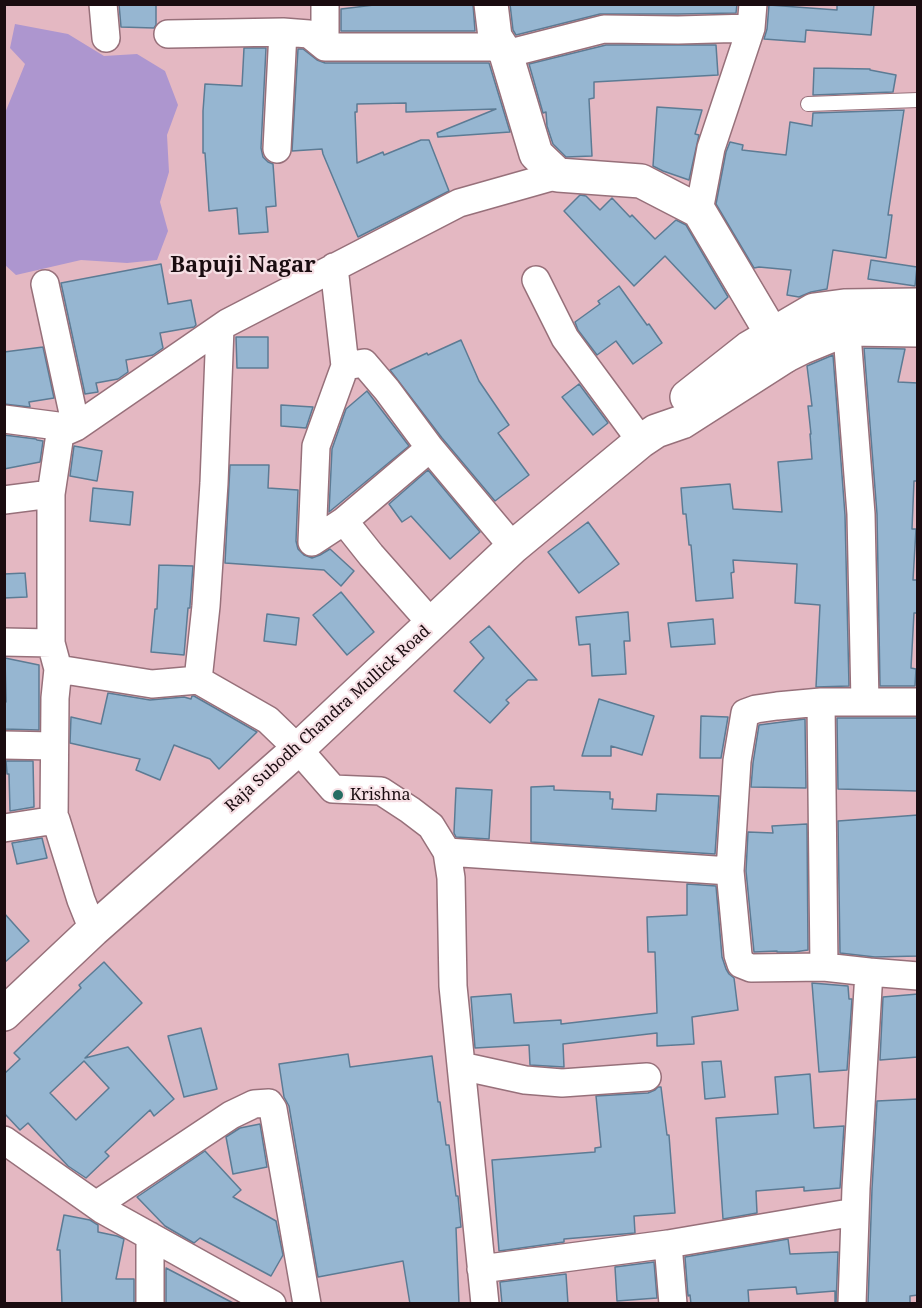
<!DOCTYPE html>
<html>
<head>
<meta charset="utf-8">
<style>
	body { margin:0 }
	#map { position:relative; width:922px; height:1308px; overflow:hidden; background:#e4b8c2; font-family:"Noto Serif",serif }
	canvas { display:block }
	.frame { position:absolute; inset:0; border:6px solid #1a0c10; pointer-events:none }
</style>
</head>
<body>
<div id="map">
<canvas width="922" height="1308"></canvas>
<div class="frame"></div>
</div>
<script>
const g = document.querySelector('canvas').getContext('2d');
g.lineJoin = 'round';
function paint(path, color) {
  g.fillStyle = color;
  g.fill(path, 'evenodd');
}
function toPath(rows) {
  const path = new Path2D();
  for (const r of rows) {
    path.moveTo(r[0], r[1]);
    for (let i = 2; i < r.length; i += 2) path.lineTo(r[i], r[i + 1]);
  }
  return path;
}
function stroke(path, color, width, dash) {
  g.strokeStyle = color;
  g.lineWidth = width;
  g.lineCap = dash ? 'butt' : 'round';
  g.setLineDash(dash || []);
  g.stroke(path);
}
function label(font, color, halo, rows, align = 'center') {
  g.font = font + ' "Noto Serif",serif';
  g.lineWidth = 4.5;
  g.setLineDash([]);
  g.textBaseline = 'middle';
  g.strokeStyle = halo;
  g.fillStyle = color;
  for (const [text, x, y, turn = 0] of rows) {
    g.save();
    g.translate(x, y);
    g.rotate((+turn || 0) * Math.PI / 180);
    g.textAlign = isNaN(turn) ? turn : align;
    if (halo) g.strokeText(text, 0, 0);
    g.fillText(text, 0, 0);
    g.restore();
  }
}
paint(toPath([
	[15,24,68,34,104,56,137,54,165,71,178,105,167,135,169,172,160,202,168,231,157,260,127,263,81,260,16,275,5,265,5,113,25,64,10,48]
]), '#ad96cf');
const building = toPath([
	[119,4,156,4,156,25,154,28,121,27,119,4],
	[382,4,473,4,475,31,341,31,341,9,382,4],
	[510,4,737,4,736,13,678,14,600,14,516,35,513,30,510,4],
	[837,4,874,4,871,35,806,30,805,42,764,39,767,29,769,5,837,10,837,4],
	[606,45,716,45,718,75,594,82,594,98,589,99,592,156,566,157,553,144,547,126,546,112,543,113,529,64,606,45],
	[244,48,266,48,261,148,263,157,268,162,273,164,276,206,266,207,268,232,239,234,237,208,209,211,205,153,203,153,203,111,205,84,242,86,244,48],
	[298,49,303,49,317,60,325,63,489,63,510,132,438,137,437,133,496,109,406,112,406,103,357,104,357,112,355,112,357,163,383,152,384,155,421,140,429,140,449,191,358,237,323,154,322,149,292,151,298,49],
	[814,68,870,69,870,70,896,75,893,92,813,95,814,68],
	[657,107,702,110,695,134,699,135,689,180,663,171,653,166,657,107],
	[904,110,888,215,892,215,886,258,833,250,827,289,811,292,799,297,787,295,791,270,759,267,754,268,716,204,726,152,730,142,743,145,742,150,786,155,790,122,812,126,813,113,904,110],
	[580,195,586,196,600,210,612,198,630,217,632,215,655,239,676,220,686,225,728,297,715,309,665,256,634,286,564,211,580,195],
	[871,260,917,267,915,286,868,279,871,260],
	[161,264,168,304,191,300,196,325,194,327,160,333,163,348,153,355,126,360,128,372,118,379,96,383,98,392,85,394,61,283,161,264],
	[619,286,647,325,649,324,662,343,633,364,616,341,597,355,578,330,575,322,600,304,598,301,619,286],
	[236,337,268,337,268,368,237,368,236,337],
	[461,340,479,381,509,425,498,433,529,475,495,501,442,438,390,370,427,353,428,355,461,340],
	[43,347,54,398,29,402,30,407,4,404,4,352,43,347],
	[864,348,905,349,898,382,918,383,918,481,914,481,912,529,916,529,913,580,918,580,918,613,914,613,911,668,916,669,915,686,880,686,877,514,864,348],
	[833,355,845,515,849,686,816,687,820,605,795,603,797,564,733,560,734,572,731,573,733,598,696,601,691,545,689,545,686,514,683,514,681,488,730,484,733,509,782,512,778,462,812,459,810,434,811,434,808,406,812,406,807,366,833,355],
	[579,384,608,423,593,435,562,397,579,384],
	[367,391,409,446,329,512,332,449,346,409,367,391],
	[281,405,313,407,306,428,281,426,281,405],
	[4,435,36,439,37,440,43,441,40,462,4,469,4,435],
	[74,446,102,451,97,481,70,476,74,446],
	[230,465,269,465,268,488,298,490,296,541,298,549,304,555,312,558,320,555,330,549,354,571,341,586,324,570,225,563,230,465],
	[428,470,480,532,450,559,411,516,402,522,389,504,428,470],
	[93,488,133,492,130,525,90,521,93,488],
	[588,522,619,564,579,593,548,552,588,522],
	[159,565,193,566,190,605,190,608,188,608,184,655,151,652,155,609,157,609,159,565],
	[25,573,27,597,4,598,4,574,25,573],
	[341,592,374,632,347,655,313,615,341,592],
	[628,612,630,641,624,641,626,674,592,676,590,644,579,645,576,617,628,612],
	[267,614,299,618,296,645,264,641,267,614],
	[713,619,715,644,671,647,668,623,713,619],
	[489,626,537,680,528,680,506,700,509,703,490,723,454,691,484,658,470,642,489,626],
	[5,658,39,665,39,730,4,729,4,702,6,702,5,658],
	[108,693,150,700,184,697,191,699,192,696,194,696,257,732,219,769,210,759,174,745,160,780,136,770,140,759,70,743,71,717,101,724,108,693],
	[599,699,654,716,642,755,611,746,611,756,582,756,599,699],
	[701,716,728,717,721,758,700,758,701,716],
	[837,718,918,718,918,791,838,789,837,718],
	[805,719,806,788,751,787,753,763,759,725,805,719],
	[6,761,33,761,34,807,10,811,9,774,7,774,6,761],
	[554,786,554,790,610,792,610,799,613,799,612,809,656,811,657,794,719,796,715,854,531,842,531,787,554,786],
	[456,788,492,790,489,839,456,837,454,833,456,788],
	[918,815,918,956,875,957,840,953,838,821,918,815],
	[807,824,808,950,794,952,777,952,777,951,754,952,746,871,748,832,773,833,772,826,807,824],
	[42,838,47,858,17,864,12,843,42,838],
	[687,884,716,886,722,957,726,969,729,974,734,978,738,1010,692,1017,694,1044,657,1046,657,1033,563,1044,564,1067,530,1065,529,1045,475,1048,471,997,511,994,514,1023,561,1020,561,1024,657,1013,655,952,648,952,647,917,687,915,687,884],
	[4,913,29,941,4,963,4,913],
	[104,962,142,1003,85,1058,128,1047,174,1099,154,1116,150,1110,105,1152,109,1156,86,1178,68,1166,28,1123,20,1130,4,1113,4,1074,20,1059,14,1053,81,988,79,985,104,962],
	[84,1061,109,1088,76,1120,50,1093,84,1061],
	[812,983,848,986,849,999,852,999,847,1070,819,1072,812,983],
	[918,994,918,1057,880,1060,883,997,918,994],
	[201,1028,217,1089,184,1097,168,1036,201,1028],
	[348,1054,350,1067,432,1056,438,1102,440,1102,446,1145,449,1145,456,1196,458,1196,461,1227,456,1228,459,1304,410,1304,403,1261,318,1277,289,1106,284,1097,279,1064,348,1054],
	[721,1061,725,1097,705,1099,702,1062,721,1061],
	[810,1074,814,1128,844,1126,840,1188,804,1191,804,1187,756,1191,757,1213,723,1219,716,1118,778,1114,775,1077,810,1074],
	[658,1087,661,1087,667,1135,669,1135,675,1213,634,1216,635,1233,564,1239,564,1242,499,1251,492,1160,595,1152,595,1148,601,1147,596,1096,648,1093,655,1090,658,1087],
	[918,1099,918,1295,910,1296,910,1304,868,1304,872,1189,877,1101,918,1099],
	[260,1124,267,1167,233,1174,226,1137,240,1128,260,1124],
	[205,1151,241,1190,233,1197,276,1221,283,1255,271,1276,200,1238,194,1243,165,1226,137,1197,205,1151],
	[64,1215,90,1220,98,1225,98,1232,117,1236,124,1239,116,1279,134,1279,134,1304,62,1304,60,1250,57,1250,64,1215],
	[788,1239,790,1254,838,1252,836,1304,835,1304,835,1291,797,1294,796,1287,748,1290,749,1304,691,1304,690,1295,688,1296,685,1257,788,1239],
	[654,1262,657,1298,617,1301,615,1267,654,1262],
	[166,1268,235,1304,166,1304,166,1268],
	[566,1274,568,1304,502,1304,500,1282,566,1274]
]);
paint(building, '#96b6d1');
stroke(building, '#5c7b94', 1.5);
const service = toPath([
	[808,104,918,100]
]);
const minor = toPath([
	[103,4,106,38],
	[325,4,325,47],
	[168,34,283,32,309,34,325,47,502,47],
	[506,54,604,29,678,30,751,28],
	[277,149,283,32],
	[699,211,711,148,751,28,753,4],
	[334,267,345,366,316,446,312,542,344,521,430,448],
	[536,280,565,338,641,441],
	[45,284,76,427],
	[845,309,861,514,865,702,918,702],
	[345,366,364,363,387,390,430,448,513,547],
	[4,419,73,428],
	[4,500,51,494],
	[344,521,371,555,432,624],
	[4,642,51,643],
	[58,669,152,684,198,680,268,720,298,749,333,789,381,791,410,810,431,826,447,852,451,878,453,986,485,1304],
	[198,680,206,606,214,483,220,328],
	[821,702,777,706,756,709,745,713,737,761,730,871,738,955,741,964,751,968,824,967],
	[865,702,821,702,824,967,869,972],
	[4,745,54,746],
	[4,828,56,820],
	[447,852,730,871],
	[93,930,81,900,56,820,54,820,55,698,58,669,51,643,51,494,60,434,76,427,227,323,459,203,558,175],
	[461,1066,525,1080,562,1083,647,1077],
	[4,1140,103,1210,272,1304],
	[96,1205,231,1115,254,1104,269,1103,273,1109,307,1304],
	[668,1244,673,1304],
	[481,1269,668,1244,855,1212],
	[150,1304,150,1236],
	[852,1304,856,1188,869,972,918,976]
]);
const tertiary = toPath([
	[491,4,495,37,506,54,536,154,558,175,641,181,699,211,785,356]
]);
const primary = toPath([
	[687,397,749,348,814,310,844,306,918,305],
	[4,1014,93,930,298,749,513,547,641,441,656,431,682,422,785,356,803,347,847,329,918,330]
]);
stroke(service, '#97707a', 16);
stroke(minor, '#97707a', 30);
stroke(tertiary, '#97707a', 36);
stroke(primary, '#97707a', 36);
stroke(service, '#fff', 14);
stroke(minor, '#fff', 27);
stroke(tertiary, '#fff', 33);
stroke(primary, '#fff', 33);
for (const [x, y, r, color] of [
	[338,795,6,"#266d63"]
]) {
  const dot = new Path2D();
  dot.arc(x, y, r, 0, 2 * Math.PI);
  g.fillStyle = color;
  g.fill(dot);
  stroke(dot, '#f6dfe4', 2);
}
label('16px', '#1a0c10', '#f6dfe4', [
	["Raja Subodh Chandra Mullick Road",328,719,-42]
]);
label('16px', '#1a0c10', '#f6dfe4', [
	["Krishna",350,795]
], 'left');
label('bold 22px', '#1a0c10', '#f6dfe4', [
	["Bapuji Nagar",243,266]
]);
</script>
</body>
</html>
